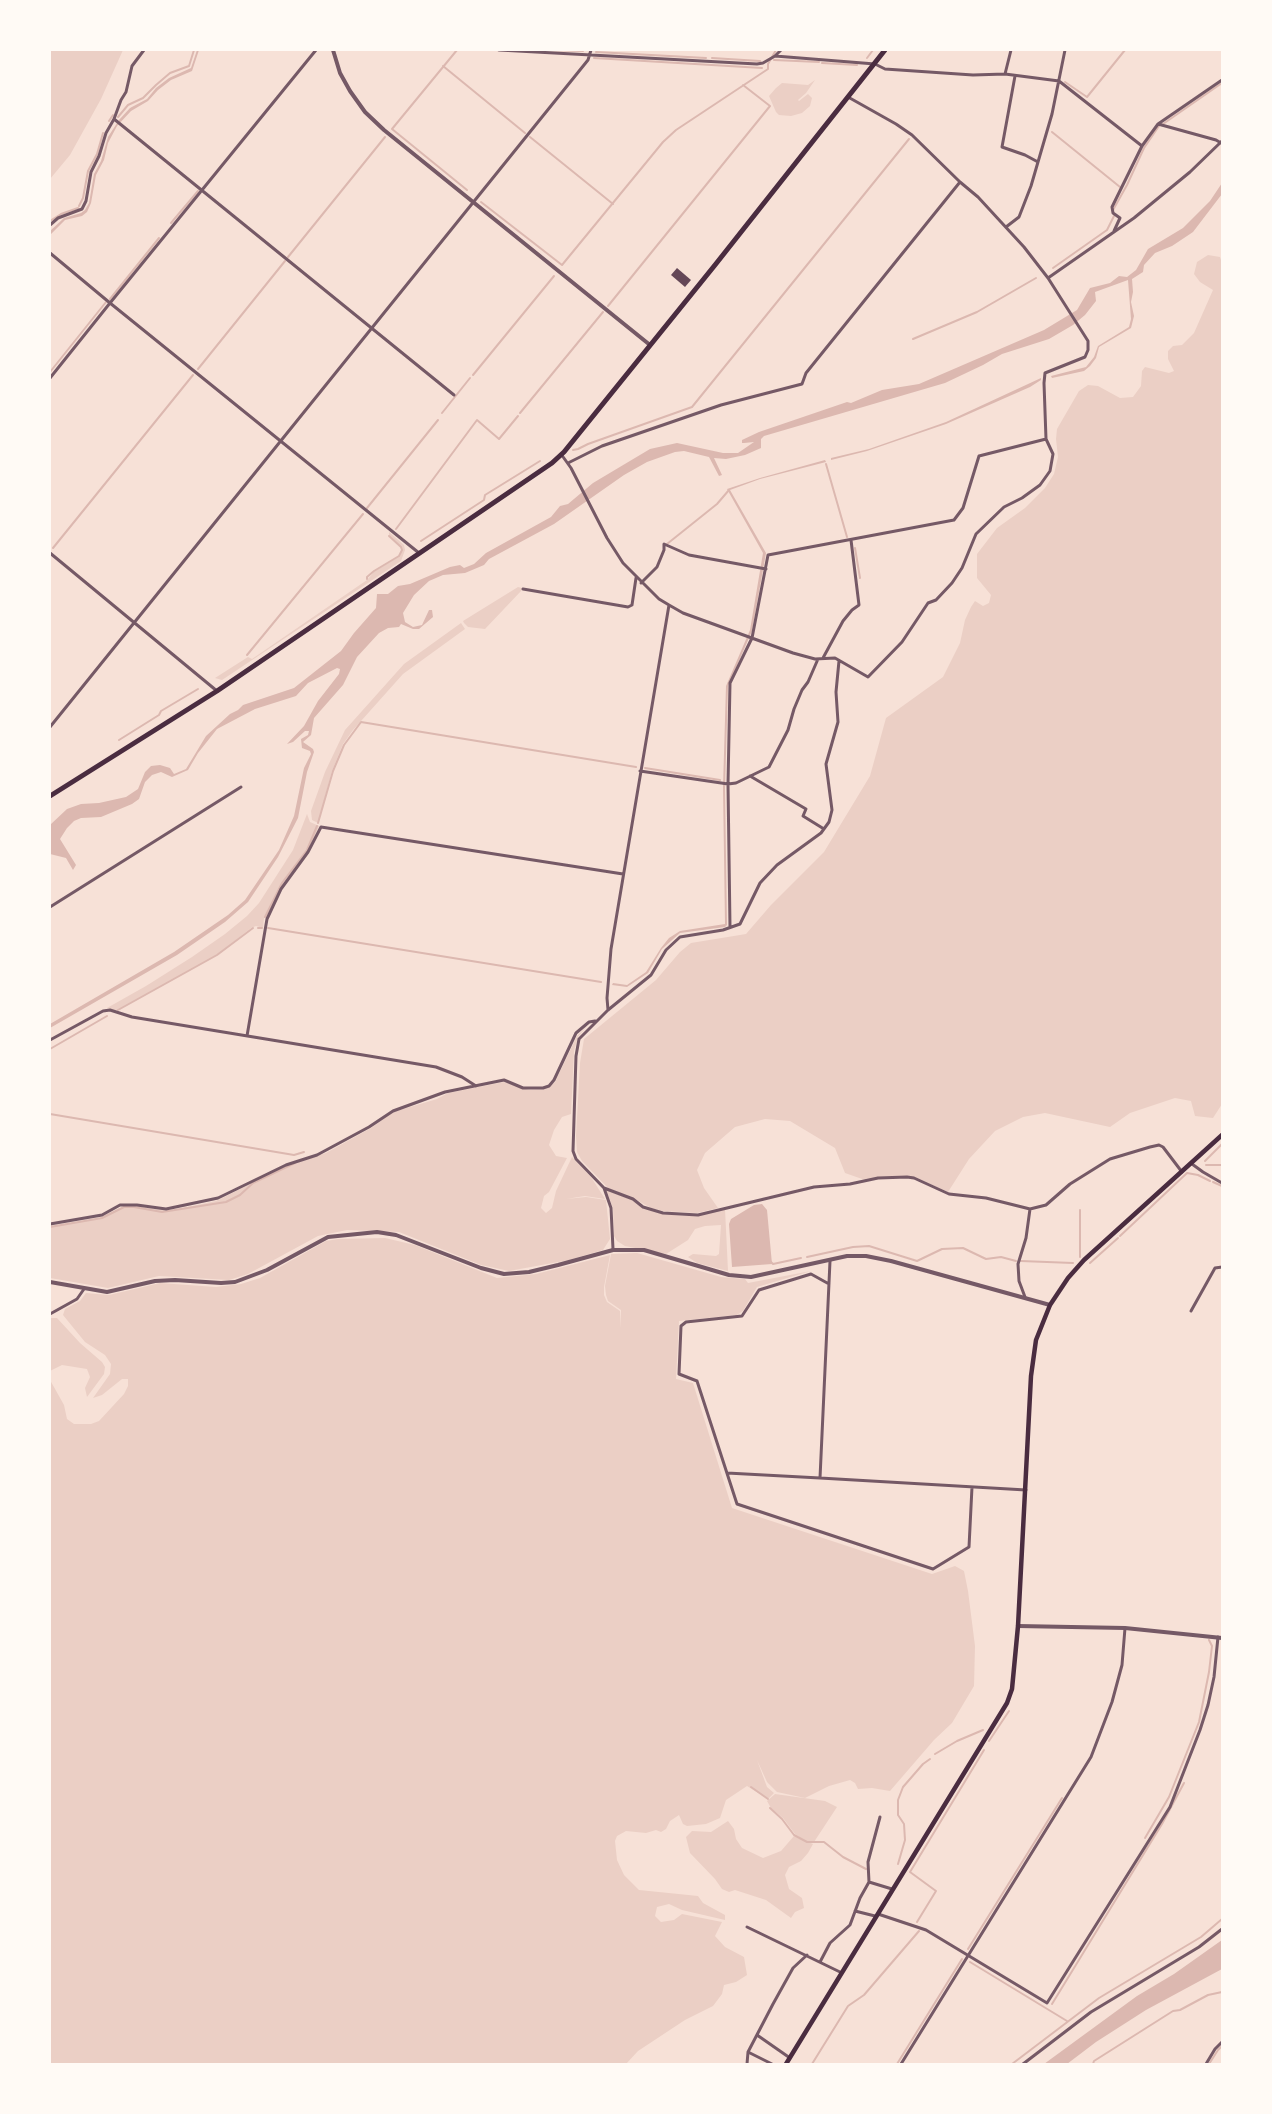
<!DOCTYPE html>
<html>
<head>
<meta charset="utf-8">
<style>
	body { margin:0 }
	#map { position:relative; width:1272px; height:2114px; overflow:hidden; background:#f7e1d7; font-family:Quicksand,sans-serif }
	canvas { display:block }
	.frame { position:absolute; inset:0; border:51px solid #fffaf5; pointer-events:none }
</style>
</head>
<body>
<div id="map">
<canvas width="1272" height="2114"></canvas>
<div class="frame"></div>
</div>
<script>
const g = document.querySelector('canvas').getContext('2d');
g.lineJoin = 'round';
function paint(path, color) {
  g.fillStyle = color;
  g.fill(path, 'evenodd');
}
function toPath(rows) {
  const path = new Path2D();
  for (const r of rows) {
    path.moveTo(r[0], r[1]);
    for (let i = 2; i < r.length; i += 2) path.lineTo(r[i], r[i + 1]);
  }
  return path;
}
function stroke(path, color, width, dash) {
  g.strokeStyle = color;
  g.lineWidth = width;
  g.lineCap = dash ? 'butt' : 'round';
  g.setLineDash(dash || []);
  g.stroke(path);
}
paint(toPath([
	[50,50,123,50,101,99,70,155,50,179],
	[815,80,806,93,798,100,799,101,808,94,812,98,810,106,802,113,791,116,779,115,776,112,769,96,776,88,782,83,808,85],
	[1208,255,1220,257,1222,263,1222,1104,1213,1118,1195,1116,1191,1101,1175,1098,1130,1113,1110,1127,1045,1113,1023,1117,995,1131,969,1159,948,1192,914,1177,865,1180,845,1173,835,1148,790,1121,765,1119,735,1127,705,1153,697,1170,704,1188,718,1208,697,1213,663,1211,651,1208,633,1198,608,1188,582,1161,577,1152,576,1136,580,1063,584,1039,656,980,680,952,691,943,746,934,771,905,824,852,870,776,886,718,943,677,960,643,965,620,971,607,975,601,983,606,989,603,991,595,977,578,977,554,997,528,1025,508,1045,488,1054,474,1058,457,1056,439,1057,429,1079,391,1088,385,1098,386,1120,398,1133,397,1141,386,1142,371,1145,367,1169,373,1174,371,1168,359,1168,351,1173,346,1182,345,1194,333,1213,290,1200,282,1194,274,1197,262],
	[389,532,404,545,405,550,401,561,222,680,215,678,248,657,252,659,367,580,375,571,400,556,402,550,401,547,389,536],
	[518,587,522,588,522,590,485,629,468,627,464,623,463,621],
	[461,623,465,629,403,674,353,730,343,744,332,771,318,823,312,820,311,811,325,772,345,730,404,664],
	[307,814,310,822,319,826,315,836,307,851,281,886,266,918,264,918,263,928,256,926,251,928,217,955,116,1011,107,1008,146,986,192,957,225,934,247,916,259,903,293,850],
	[588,1025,578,1037,574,1051,571,1114,562,1117,554,1130,549,1145,556,1156,567,1158,549,1192,544,1196,541,1208,546,1213,552,1208,556,1191,572,1157,591,1177,605,1199,585,1196,566,1199,586,1197,606,1200,610,1239,603,1250,569,1260,509,1271,481,1265,399,1232,347,1230,318,1236,248,1274,229,1280,159,1276,108,1288,50,1278,50,1226,99,1218,122,1207,138,1206,168,1211,216,1201,289,1165,326,1153,371,1128,393,1112,437,1099,448,1093,504,1082,529,1090,545,1089,555,1082,577,1036],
	[606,1190,632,1200,644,1209,673,1215,696,1216,725,1209,728,1271,697,1263,688,1257,693,1254,716,1256,719,1254,721,1225,705,1226,695,1229,688,1240,666,1254,625,1246,617,1241,614,1236,613,1208],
	[385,1238,415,1245,497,1278,536,1274,610,1255,604,1287,604,1295,607,1302,620,1311,621,1328,621,1310,608,1301,606,1295,605,1286,611,1254,637,1253,721,1277,745,1279,748,1283,811,1271,757,1287,743,1311,737,1315,679,1321,676,1379,693,1383,732,1508,932,1574,955,1566,964,1571,968,1591,975,1646,974,1686,952,1723,934,1740,890,1791,872,1788,858,1789,855,1783,850,1780,829,1786,805,1798,777,1792,767,1782,757,1760,767,1787,774,1793,768,1799,747,1786,726,1800,720,1818,706,1824,687,1826,683,1824,679,1815,670,1821,666,1829,661,1832,656,1830,646,1833,626,1831,617,1836,615,1841,617,1860,624,1875,639,1890,698,1896,703,1903,725,1915,725,1920,682,1910,669,1904,657,1907,655,1916,661,1922,674,1920,682,1914,722,1922,715,1936,725,1947,744,1957,747,1975,736,1982,724,1985,722,1994,713,2006,685,2020,638,2051,626,2064,50,2064,50,1318,57,1318,80,1343,102,1362,105,1367,104,1374,87,1397,85,1388,90,1377,87,1369,62,1365,50,1371,50,1380,64,1405,67,1419,74,1424,91,1424,99,1421,124,1394,128,1386,128,1379,122,1379,102,1395,93,1398,110,1374,111,1364,105,1355,85,1342,63,1315,65,1309,80,1301,86,1293,109,1295,160,1283,216,1287,241,1284,260,1278,326,1241,338,1239],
	[775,1794,825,1801,837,1807,814,1842,806,1842,795,1834,783,1818,771,1808,767,1801],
	[728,1821,734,1829,736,1839,742,1848,763,1858,781,1851,794,1836,813,1844,808,1853,801,1861,789,1867,785,1875,789,1889,802,1898,804,1908,795,1912,791,1918,766,1900,735,1890,729,1892,722,1889,715,1879,690,1853,686,1837,692,1831,711,1832]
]), '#ebcfc5');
paint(toPath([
	[197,50,199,50,192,71,171,80,158,90,148,101,131,111,117,126,108,143,104,160,96,175,91,203,87,212,82,216,65,220,50,235,50,231,64,218,81,213,85,210,89,203,94,174,101,161,108,137,119,120,130,108,147,99,156,88,169,78,191,68],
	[1222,183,1222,194,1193,232,1172,246,1155,253,1144,265,1143,272,1132,279,1133,292,1131,302,1134,316,1131,328,1099,347,1096,358,1090,366,1084,371,1052,378,1051,376,1086,367,1094,357,1098,346,1129,327,1131,319,1128,280,1095,292,1096,301,1085,315,1073,325,1049,339,1002,354,983,365,945,383,764,436,761,439,761,448,745,455,726,459,714,458,722,475,719,476,709,457,684,451,675,452,647,462,624,475,554,524,489,559,484,565,465,573,443,575,429,581,414,595,403,613,405,622,413,627,422,625,429,610,432,610,433,617,419,629,413,629,401,624,399,627,388,628,379,633,357,657,343,685,314,718,311,735,303,742,313,749,314,752,307,772,298,818,278,857,248,902,225,922,177,955,50,1028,50,1024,174,952,228,915,245,900,279,850,294,816,304,768,311,754,310,751,302,748,301,739,308,735,309,731,305,731,293,742,287,744,304,726,318,701,339,674,340,669,337,668,308,683,296,696,255,709,217,729,198,753,188,770,172,777,161,772,152,775,145,782,139,799,132,804,101,817,81,818,74,821,67,828,60,839,76,865,73,870,66,858,50,854,50,825,67,809,81,804,99,803,126,797,138,789,145,772,151,766,160,765,170,768,174,774,186,769,206,736,230,714,238,710,243,705,294,688,341,651,354,633,376,608,377,594,388,594,398,586,410,584,450,567,460,565,464,568,474,564,486,553,551,517,560,506,568,504,593,483,650,449,677,443,723,453,738,453,754,442,744,443,742,443,742,440,759,432,847,402,851,403,882,390,919,384,1044,330,1077,310,1090,288,1110,283,1119,276,1127,277,1136,270,1148,249,1183,228,1210,201],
	[1041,378,1041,380,1030,387,946,424,867,451,831,460,831,458,869,449,946,422],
	[825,460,826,462,760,479,730,490,766,553,752,631,728,686,725,788,727,925,725,927,680,933,662,949,648,973,627,987,612,985,613,983,627,985,646,972,661,948,669,938,680,931,725,924,723,787,726,686,750,630,763,553,727,489,760,478],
	[762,1204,767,1210,772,1264,732,1267,729,1224,731,1219,754,1205],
	[1222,1940,1222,1969,1146,2010,1096,2042,1067,2064,1044,2064,1137,1996,1174,1974]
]), '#dcb8b0');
stroke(toPath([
	[457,50,392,129,467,190],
	[552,50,583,51],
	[596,52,706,58],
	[594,58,762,68],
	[712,58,760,61],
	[867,58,873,50],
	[774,60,819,62],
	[822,63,857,65],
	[443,66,525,133],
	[1065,82,1087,97,1125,50],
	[118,117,128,105,143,98,156,85,170,73,189,66,194,50],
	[109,121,113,115],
	[1163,124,1222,83],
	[1052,132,1120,187],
	[530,137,613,204],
	[481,202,562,265,663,142,676,130,768,69,768,64,776,50],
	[79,206,83,198,88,171,97,154,103,133],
	[1113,210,1127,185,1144,148,1159,126],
	[50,221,61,214,78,208],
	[171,223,198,191],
	[288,257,385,137],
	[1053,268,1107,230,1114,216],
	[110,299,159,238],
	[608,306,770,106,743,85],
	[913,339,977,312,1036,278],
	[198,369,285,261],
	[50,372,106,302],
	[473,375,554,276],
	[442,413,470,378],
	[520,413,603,312],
	[573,450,578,449,588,444,692,407,909,139],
	[826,464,847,537],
	[367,508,438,420],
	[396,529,477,420,499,439,518,416],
	[421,541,484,500,485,495,540,461],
	[667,544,717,504,729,490],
	[53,548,193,375],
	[855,548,860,578],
	[367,579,367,577,374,571,399,556,402,550,401,547,389,536],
	[247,655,363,514],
	[119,740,159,715,161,711,198,689],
	[645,768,720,780],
	[318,823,333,771,344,745,361,722,636,767],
	[265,917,282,883,307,850,317,826],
	[258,928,262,928],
	[268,928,601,982],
	[118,1010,217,955,253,928],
	[50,1049,107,1016],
	[50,1114,294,1155,304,1152],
	[1205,1161,1222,1144],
	[1206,1165,1222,1165],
	[1213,1182,1222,1186],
	[50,1227,102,1218,124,1207,134,1207,162,1212,226,1202,240,1195,253,1183,295,1163],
	[1120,1236,1187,1173,1198,1175,1210,1181],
	[807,1257,853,1247,869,1246,917,1261,942,1249,963,1248,986,1259,1001,1257,1016,1261],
	[1080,1257,1080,1210],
	[770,1261,773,1264,801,1258],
	[1021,1261,1073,1263],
	[1090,1263,1118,1238],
	[989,1741,1009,1711],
	[935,1754,957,1741,983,1730],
	[751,1787,768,1799],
	[770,1808,782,1819,794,1835,807,1842,824,1842,843,1857,866,1869],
	[1145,1838,1169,1797,1199,1722,1209,1672,1212,1646,1209,1640],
	[898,1864,905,1840,904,1824,898,1815,898,1800,903,1787,923,1764,930,1759],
	[917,1922,936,1891,910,1872,984,1750],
	[968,1949,1062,1798],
	[970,1962,1067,2021],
	[1052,2004,1162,1824,1184,1783],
	[812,2064,848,2006,864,1995,919,1931],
	[897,2064,962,1959],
	[1012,2064,1099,1998,1201,1937,1222,1919],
	[1093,2064,1094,2061,1173,2011,1180,2010,1208,1995,1222,1992],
	[1209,2064,1218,2050,1222,2046]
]), '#dcb8b0', 2);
paint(toPath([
	[677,268,691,280,685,287,671,275]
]), '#644757');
stroke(toPath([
	[316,50,110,303,419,553],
	[499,50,757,64,763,63,775,56,781,50],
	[775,56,875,64,885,69,973,75,1005,74,1059,81,1142,146],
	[1005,74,1011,50],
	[1015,76,1002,147,1025,155,1038,162],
	[114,119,454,395],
	[1158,124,1216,140,1221,143],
	[50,225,58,218,82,209,86,201,91,172,99,156,106,133,114,119,121,100,126,92,132,66,144,50],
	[1006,227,1019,217,1031,186,1052,114,1065,50],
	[1114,231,1120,218,1113,213,1112,207,1142,146,1158,124,1222,80],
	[50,253,110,303,50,378],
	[1048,278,1134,218,1190,172,1222,141],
	[561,454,571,468,607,538,623,563,659,599,669,605,611,949,607,998,608,1010],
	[568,463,602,446,721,405,802,384,806,373,960,182],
	[50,553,217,691],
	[641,583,657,567,664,550,664,544,689,555,766,569],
	[523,589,628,607,632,605,636,578],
	[669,605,683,613,793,653,815,659,835,658,868,677,902,642,928,603,936,600,952,583,962,568,976,534,1004,507,1022,498,1040,485,1050,471,1053,454,1046,439,1044,383,1045,373,1085,357,1088,350,1088,341,1048,278,1024,247,978,197,960,182,912,135,896,124,848,97],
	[823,658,843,621,852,610,859,605,851,540],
	[50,727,588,60,591,50],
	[640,771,728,784,736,783,769,767,788,730,794,709,802,690,808,682,818,659],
	[750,776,806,809,803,816,824,829],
	[50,907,241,787],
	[730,927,728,784,730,683,752,638,768,555,954,520,963,508,979,456,1046,439],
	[247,1036,267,919,281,889,308,852,321,827,623,874],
	[50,1040,103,1011,110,1010,132,1017,436,1067,462,1077,476,1086],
	[1192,1164,1203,1172,1222,1183],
	[604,1188,633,1199,643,1207,663,1213,698,1215,814,1187,850,1184,878,1178,907,1177,914,1178,949,1194,986,1198,1030,1209],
	[50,1224,102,1215,120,1205,137,1205,166,1209,218,1198,286,1165,317,1155,369,1127,393,1111,445,1092,504,1080,523,1088,543,1088,549,1086,554,1080,576,1033,589,1022,595,1021],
	[613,1249,611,1208,604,1188,576,1159,573,1151,576,1056,579,1039,608,1010,651,975,666,950,680,937,723,930,740,924,760,883,777,865,821,833,829,822,832,810,826,764,838,722,836,692,839,661],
	[830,1261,820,1478,1026,1490],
	[829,1284,811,1274,759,1290,742,1316,686,1322,681,1326,679,1374,697,1381,737,1504,933,1569,969,1547,972,1487],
	[1025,1297,1019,1281,1018,1264,1026,1238,1030,1209,1046,1205,1070,1184,1110,1159,1150,1147,1159,1145,1163,1147,1182,1172],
	[1191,1311,1215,1268,1222,1267],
	[50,1314,77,1299,84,1289],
	[727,1473,820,1478],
	[869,1882,892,1889],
	[855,1911,875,1916],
	[878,1914,926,1930,1047,2003,1170,1807,1200,1730,1208,1705,1214,1677,1218,1637],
	[747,1927,840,1972],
	[820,1962,830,1943,850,1925,860,1898,869,1882,868,1862,880,1817],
	[757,2035,790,2058],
	[748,2052,772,2064],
	[747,2064,748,2052,773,2004,793,1968,807,1955],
	[901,2064,1091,1757,1112,1702,1122,1665,1125,1628],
	[1023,2064,1091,2012,1199,1947,1222,1929],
	[1206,2064,1215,2049,1222,2042]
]), '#755966', 3);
stroke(toPath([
	[333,50,340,73,350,91,365,112,384,130,650,345],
	[50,1282,107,1292,155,1281,175,1280,221,1283,235,1282,267,1270,328,1237,377,1232,396,1235,481,1268,504,1274,529,1272,558,1265,613,1250,644,1250,729,1275,751,1277,847,1256,866,1256,891,1261,1050,1305],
	[1018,1626,1125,1628,1222,1638]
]), '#755966', 4);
stroke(toPath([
	[786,2064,1007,1703,1012,1689,1018,1626,1031,1376,1036,1340,1050,1305,1068,1278,1084,1260,1222,1135]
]), '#4a2c40', 4.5);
stroke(toPath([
	[50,796,217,691,552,463,564,452,715,265,885,50]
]), '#4a2c40', 5);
</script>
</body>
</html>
